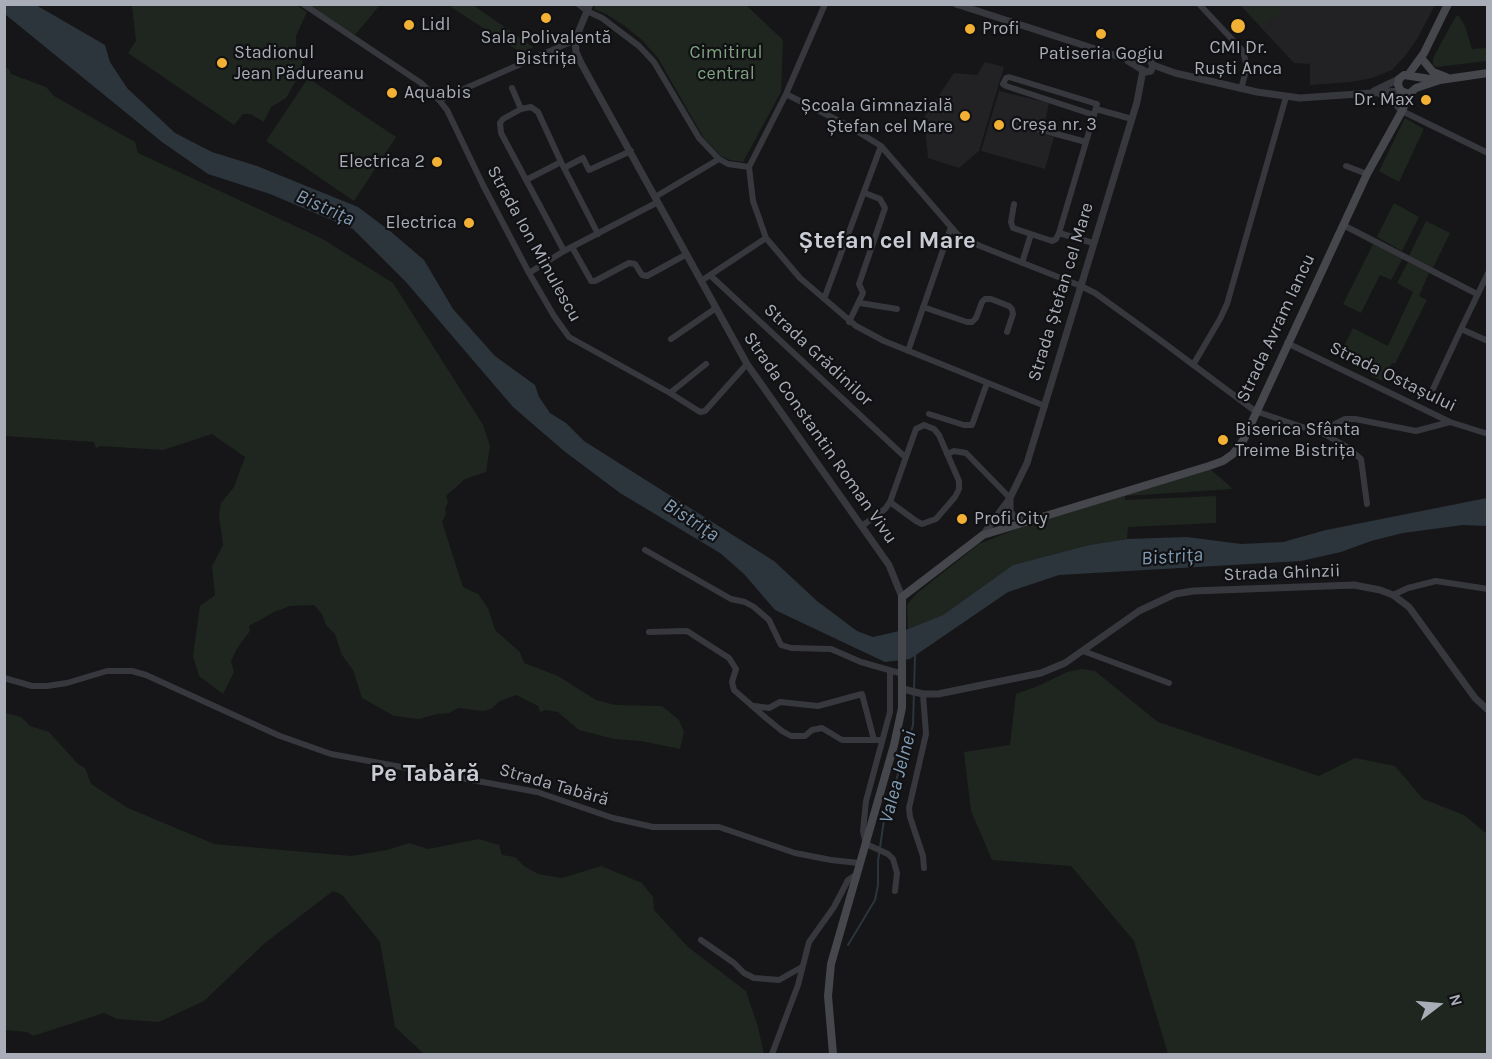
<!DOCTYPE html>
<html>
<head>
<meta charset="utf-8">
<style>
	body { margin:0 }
	#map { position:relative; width:1492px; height:1059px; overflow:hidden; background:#161618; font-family:Karla,sans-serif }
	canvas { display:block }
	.frame { position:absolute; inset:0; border:6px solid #a8adb8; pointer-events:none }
	.north { position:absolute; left:1408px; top:975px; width:60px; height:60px; -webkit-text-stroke:4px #111113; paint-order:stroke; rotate:74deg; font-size:16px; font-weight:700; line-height:24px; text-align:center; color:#a8adb8 }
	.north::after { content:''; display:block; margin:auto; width:21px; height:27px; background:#a8adb8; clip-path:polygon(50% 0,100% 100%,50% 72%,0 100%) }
</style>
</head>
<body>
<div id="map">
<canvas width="1492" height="1059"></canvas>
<div class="frame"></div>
<div class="north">N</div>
</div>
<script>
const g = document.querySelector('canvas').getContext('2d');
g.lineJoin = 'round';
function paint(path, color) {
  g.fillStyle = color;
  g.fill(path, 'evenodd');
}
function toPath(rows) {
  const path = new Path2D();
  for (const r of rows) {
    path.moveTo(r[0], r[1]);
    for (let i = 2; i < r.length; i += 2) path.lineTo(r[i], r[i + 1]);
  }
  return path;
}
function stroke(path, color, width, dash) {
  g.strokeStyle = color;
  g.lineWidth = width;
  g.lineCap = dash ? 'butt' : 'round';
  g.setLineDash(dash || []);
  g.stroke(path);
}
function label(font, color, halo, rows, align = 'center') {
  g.font = font + ' Karla,sans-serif';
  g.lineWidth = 4.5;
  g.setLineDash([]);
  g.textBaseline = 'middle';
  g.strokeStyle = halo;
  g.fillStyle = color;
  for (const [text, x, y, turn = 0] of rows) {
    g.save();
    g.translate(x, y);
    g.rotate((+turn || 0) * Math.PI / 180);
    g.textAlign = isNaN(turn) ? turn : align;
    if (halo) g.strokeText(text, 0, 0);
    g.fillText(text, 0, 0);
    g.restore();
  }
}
paint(toPath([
	[1240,5,1435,5,1417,39,1405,56,1392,70,1372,78,1351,82,1310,85,1310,64,1294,63],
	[985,62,1004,67,979,151,959,168,928,158,924,117,954,73,977,75],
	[999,91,1049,103,1043,134,1054,137,1045,169,981,151]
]), '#222225');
paint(toPath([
	[453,4,473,5,533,47,523,54,451,7],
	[296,5,307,12,296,36,296,55,303,55,302,70,286,98,271,107,264,122,250,114,243,114,234,125,128,53,136,41,132,5],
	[305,5,380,5,355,35],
	[595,5,746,5,783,40,781,92,743,162,730,160,721,156,703,137,658,58,642,40,626,27,606,14,594,9],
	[1242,5,1288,5,1261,27],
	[1456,16,1459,16,1465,26,1472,49,1487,48,1487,61,1436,67,1433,65,1433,58],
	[4,66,9,69,11,74,46,87,54,96,135,142,138,153,321,238,393,283,483,425,490,446,486,472,465,479,446,496,448,502,445,509,446,514,442,522,463,587,478,594,488,608,495,630,520,652,524,663,558,676,596,700,615,705,662,706,679,720,684,732,680,749,641,741,614,739,579,730,558,712,545,710,540,712,538,706,516,695,500,701,491,709,483,711,458,708,449,713,437,714,419,719,394,716,362,698,353,670,342,655,335,634,326,625,322,614,314,605,290,606,274,612,249,626,250,631,238,647,231,661,234,672,223,694,199,676,193,656,200,606,215,595,212,566,223,545,219,515,221,503,234,487,245,457,212,434,163,450,101,446,96,448,94,442,5,436],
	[308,78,396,137,354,201,266,141],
	[1405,118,1424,129,1399,182,1379,171],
	[1394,203,1419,217,1402,251,1377,237],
	[1426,221,1450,233,1433,268,1409,256],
	[1373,244,1403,258,1391,280,1380,275,1361,313,1343,304],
	[1408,262,1429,273,1419,296,1427,300,1395,364,1392,363,1383,381,1371,376,1376,365,1343,348,1353,328,1388,346,1413,292,1397,283],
	[1210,469,1233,489,1125,496,1125,500,1216,496,1216,523,1128,527,1127,539,1089,545,1013,565,943,615,908,629,907,605,916,594,979,544,1016,529],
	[1082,669,1095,671,1158,722,1319,776,1355,758,1395,766,1423,799,1464,815,1487,834,1487,1054,1168,1054,1134,941,1071,866,992,860,971,811,964,752,1010,745,1016,694,1038,686,1067,672],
	[5,713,21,717,30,726,49,732,78,764,85,768,91,784,128,808,214,844,351,856,387,850,409,843,428,849,479,839,499,845,502,855,515,857,524,866,538,874,562,878,601,866,642,883,653,897,654,910,688,947,746,991,758,1027,764,1054,424,1054,395,1027,380,942,342,895,333,891,265,943,204,1001,159,1022,117,1019,104,1013,33,1036,27,1032,5,1030]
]), '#1e261f');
paint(toPath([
	[4,5,36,5,105,45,110,62,127,88,175,133,212,152,257,166,358,207,390,231,424,260,453,309,495,356,535,385,539,397,550,413,566,423,584,441,774,561,817,601,857,631,873,637,908,629,943,615,1013,565,1089,545,1127,539,1187,537,1241,544,1283,542,1326,530,1487,498,1487,526,1463,525,1403,533,1371,541,1341,552,1301,561,1059,575,1008,592,910,659,885,662,775,610,744,574,720,553,620,493,564,451,513,407,406,282,353,229,270,194,208,174,162,142,6,15]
]), '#2c353c');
stroke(toPath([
	[848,945,875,900,878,885,878,861,884,820,913,725,915,655]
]), '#2c353c', 2);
stroke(toPath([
	[303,4,421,83,439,100,447,110,483,185,529,273,554,316,569,337,670,393,700,412,705,411,747,364],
	[578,4,587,11,602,18,639,46,654,62,699,138,719,159,728,164,749,167],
	[825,4,786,94,749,167,753,201,766,238,800,278,856,326,884,341,1045,406],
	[1199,4,1243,51,1247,67,1241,89],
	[512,88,521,109,503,119,500,123,501,133,564,251],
	[786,94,847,125,881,146,958,235,980,246,1081,286,1095,293,1160,340,1255,411,1326,435,1347,447,1361,459,1367,504],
	[439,100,575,40],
	[521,109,531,107,538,112,561,162,598,234],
	[1096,109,1132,119],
	[1402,111,1488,153],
	[1038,129,1086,142],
	[1346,166,1367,174],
	[564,168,583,158,589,170,631,151],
	[526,180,561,162],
	[655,197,719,159],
	[1014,204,1011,222,1013,228,1052,241,1056,239,1059,233,1086,142,1094,115,1097,104,1009,77,1006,78,1003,84,1006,86,1094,115],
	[1343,225,1477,294],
	[1059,233,1093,243],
	[572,247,589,277,591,281,595,281,629,263,635,264,642,275,647,276,687,254],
	[1022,263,1031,234],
	[529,273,564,251,658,202],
	[1488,273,1461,329,1488,341],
	[711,276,905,457],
	[701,281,766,238],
	[824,299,881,146],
	[860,303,897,309],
	[923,307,967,322,972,322,976,318,982,302,985,299,991,299,1009,306,1012,309,1013,314,1007,332],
	[849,322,863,293,859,284,885,208,880,199,865,193],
	[671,339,716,308],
	[1287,343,1450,422,1488,434],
	[908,351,951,227],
	[1193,365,1220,319,1227,304,1286,97],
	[1433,389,1461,329],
	[670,393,706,364],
	[929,414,964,425,972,425,987,383],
	[1326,435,1335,424,1345,419,1355,419,1416,431,1450,422],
	[947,454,954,451,966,453,1010,498],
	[862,526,885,509,890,502,916,429,924,425,934,429,939,435,959,481,959,489,955,497,936,519,922,524,916,521,890,502],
	[645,550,731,599,745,602,754,607,769,620,781,645,791,648,831,649,861,662,903,674],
	[1393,595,1408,588,1436,581,1488,589],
	[649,632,687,631,729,658,736,669,732,682,734,690,766,718,782,731,791,736,805,736,812,730,822,728,842,740,882,740],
	[1083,651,1169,683],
	[890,672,890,712,866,801,863,831,866,844,888,854,893,859,897,873,895,891],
	[4,678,32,686,47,686,67,683,107,671,132,671,146,675,280,736,331,754,537,792,613,818,653,827,719,827,795,853,831,860,859,863],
	[923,694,926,734,909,808,910,817,923,856,924,868],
	[754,706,769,708,780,702,818,706,862,694,874,740],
	[701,940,734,963,744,973,754,978,779,980,802,967],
	[772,1054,798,985,809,942,834,907,848,880,856,875]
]), '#37383d', 6);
stroke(toPath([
	[590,4,575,40,576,52,581,63,747,364,889,565,902,597],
	[956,4,1120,57,1149,60,1153,65,1175,73,1257,92,1300,98,1401,91],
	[1128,61,1146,72,1151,71,1153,65],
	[1374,91,1399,79],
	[1380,94,1391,99,1402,111],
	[1010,499,1010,511,1013,516,1025,521],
	[983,535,1010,498,1027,463,1137,102,1143,70],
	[903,689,923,694,938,694,1041,673,1065,663,1139,611,1175,594,1193,591,1354,585,1380,590,1393,595,1409,607,1475,698,1488,710]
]), '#37383d', 7);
stroke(toPath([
	[1422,59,1433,72,1446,77],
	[1408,75,1424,53,1448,4],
	[1409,94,1416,88,1440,80,1488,73],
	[1409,94,1401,91,1398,85,1399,79,1404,75,1437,80],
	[833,1054,828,996,831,964,894,745,902,708,902,597,983,535,1209,466,1223,461,1233,454,1244,439,1367,174,1402,111,1409,94]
]), '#45474d', 8);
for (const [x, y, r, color] of [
	[546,18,6,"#f2b134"],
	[409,25,6,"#f2b134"],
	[1238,26,8,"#f2b134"],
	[970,29,6,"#f2b134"],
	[1101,34,6,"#f2b134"],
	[222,63,6,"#f2b134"],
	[392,93,6,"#f2b134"],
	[1426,100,6,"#f2b134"],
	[965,116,6,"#f2b134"],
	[999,125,6,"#f2b134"],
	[437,162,6,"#f2b134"],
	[469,223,6,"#f2b134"],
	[1223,440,6,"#f2b134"],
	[962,519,6,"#f2b134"]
]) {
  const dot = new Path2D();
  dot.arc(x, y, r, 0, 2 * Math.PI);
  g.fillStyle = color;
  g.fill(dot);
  stroke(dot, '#111113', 2);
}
label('18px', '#a8adb8', '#111113', [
	["Lidl",421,25],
	["Profi",982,29],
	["Sala Polivalentă",546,38,"center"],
	["Bistrița",546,59,"center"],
	["CMI Dr.",1238,48,"center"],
	["Ruști Anca",1238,69,"center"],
	["Stadionul",234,53],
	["Jean Pădureanu",234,74],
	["Patiseria Gogiu",1101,54,"center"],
	["Aquabis",404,93],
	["Dr. Max",1414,100,"right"],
	["Școala Gimnazială",953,106,"right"],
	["Ștefan cel Mare",953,127,"right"],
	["Creșa nr. 3",1011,125],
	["Electrica 2",425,162,"right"],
	["Electrica",457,223,"right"],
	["Biserica Sfânta",1235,430],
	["Treime Bistrița",1235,451],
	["Profi City",974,519]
], 'left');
label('18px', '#7fa381', '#111113', [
	["Cimitirul",726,53],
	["central",726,74]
]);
label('18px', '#a8adb8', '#111113', [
	["Strada Ion Minulescu",534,244,61],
	["Strada Ștefan cel Mare",1061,292,-73],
	["Strada Avram Iancu",1276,328,-65],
	["Strada Grădinilor",818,355,43],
	["Strada Ostașului",1393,377,26],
	["Strada Constantin Roman Vivu",820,438,55],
	["Strada Ghinzii",1282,573,-2],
	["Strada Tabără",554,785,16]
]);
label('italic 20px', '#7f9bb3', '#111113', [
	["Bistrița",325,208,24],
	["Bistrița",691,520,33],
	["Bistrița",1172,557,-4],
	["Valea Jelnei",898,777,-75]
]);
label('bold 24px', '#c9ccd4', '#111113', [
	["Ștefan cel Mare",887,241],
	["Pe Tabără",425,774]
]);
</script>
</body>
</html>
